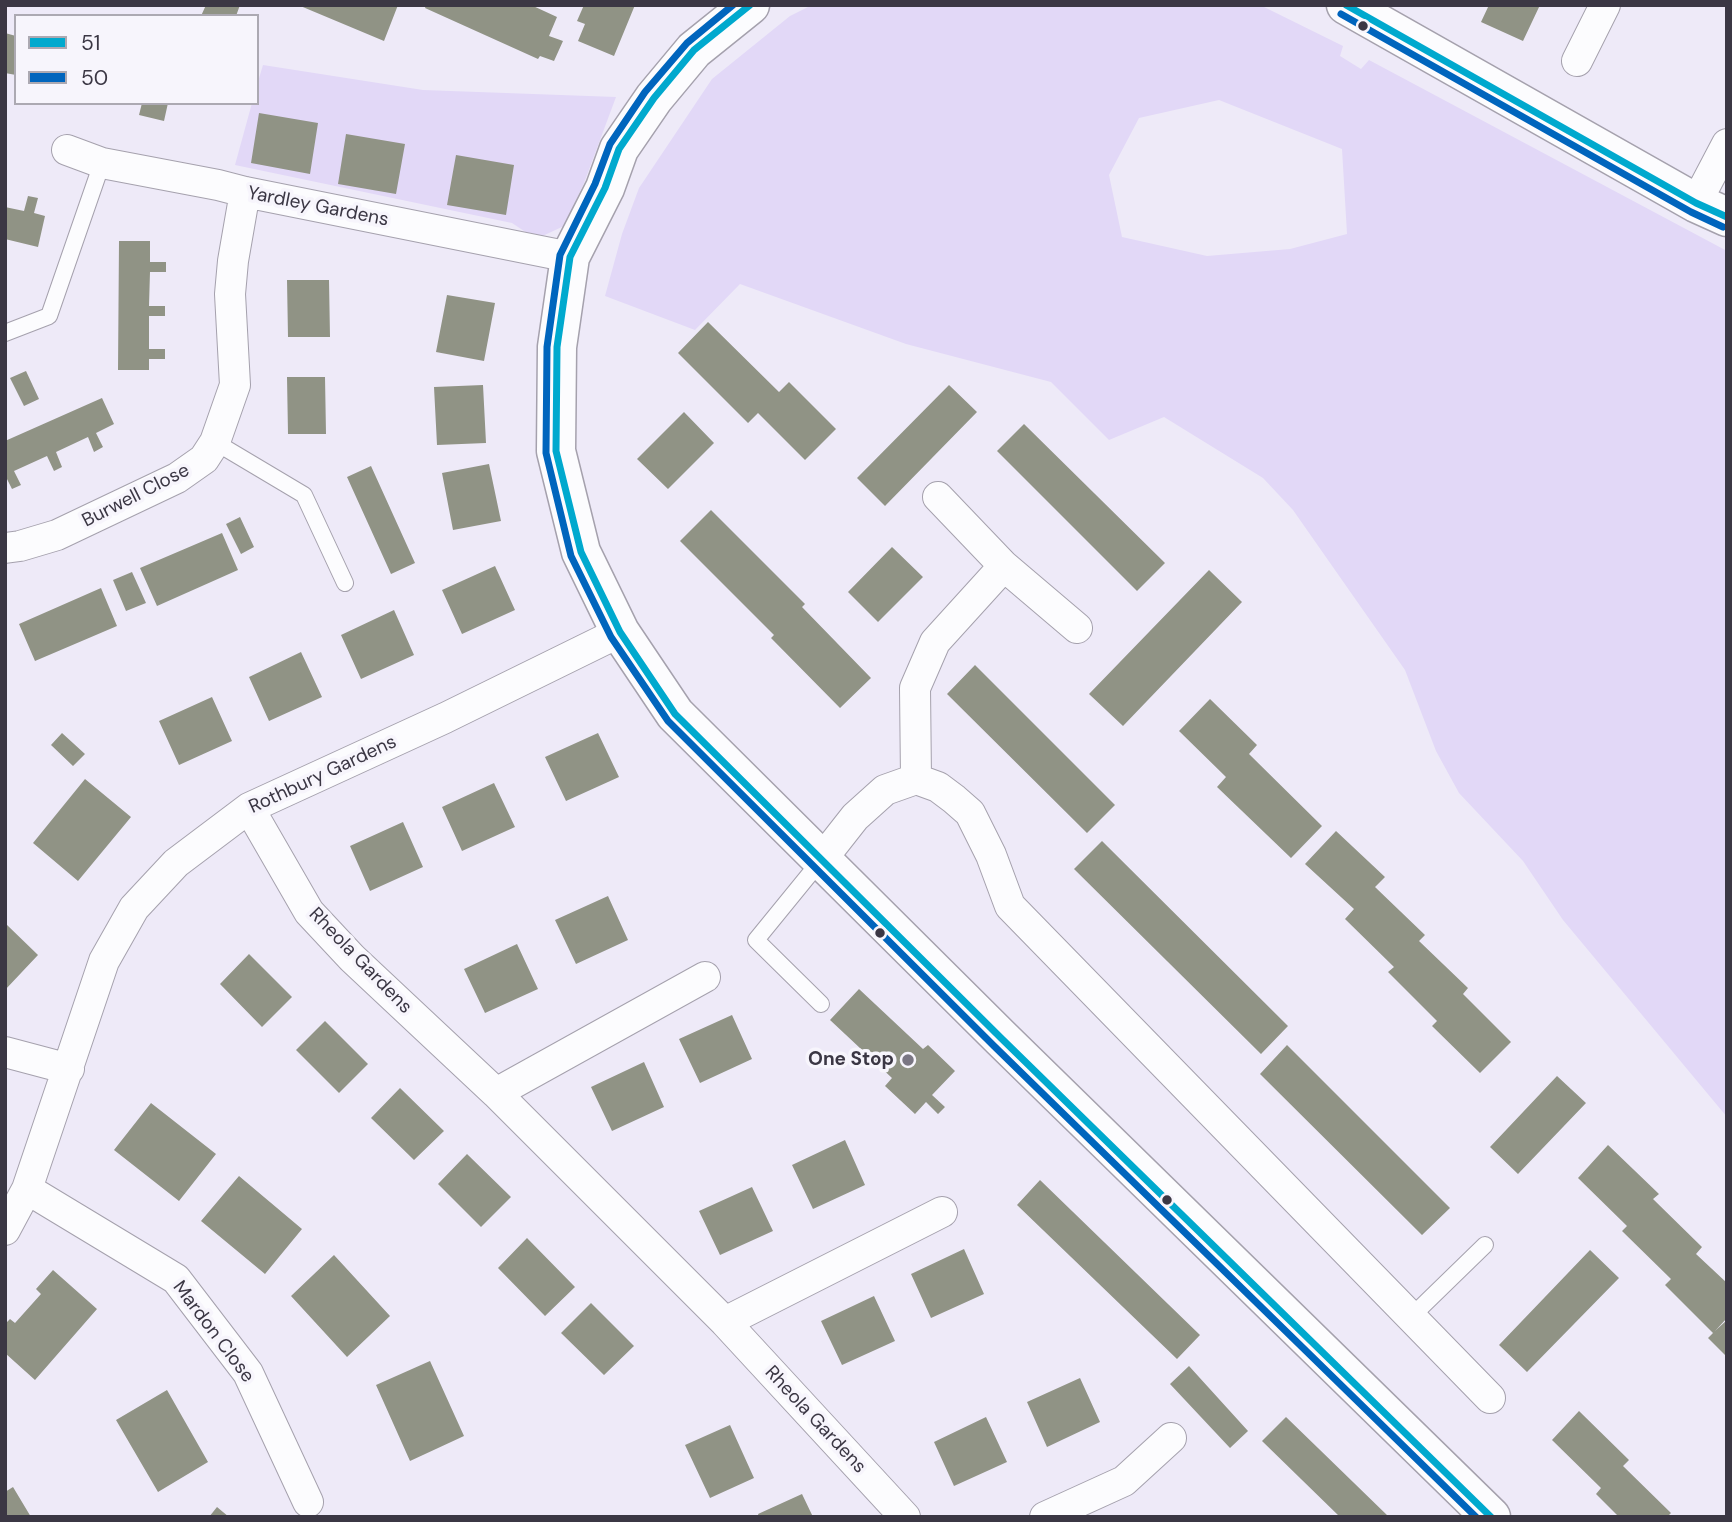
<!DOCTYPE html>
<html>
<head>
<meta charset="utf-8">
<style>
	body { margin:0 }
	#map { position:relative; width:1732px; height:1522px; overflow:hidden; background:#eeeaf8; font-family:"DM Sans",sans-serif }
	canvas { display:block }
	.frame { position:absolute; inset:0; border:7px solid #3b3744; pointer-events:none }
	.legend { position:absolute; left:14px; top:14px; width:245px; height:91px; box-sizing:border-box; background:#f7f5fc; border:2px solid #aca9b2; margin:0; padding:9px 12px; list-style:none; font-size:21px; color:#3b3744 }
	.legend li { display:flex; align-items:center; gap:14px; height:35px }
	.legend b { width:35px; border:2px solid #aca9b2 }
</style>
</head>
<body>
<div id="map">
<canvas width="1732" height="1522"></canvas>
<div class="frame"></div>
<ul class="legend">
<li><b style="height:9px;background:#00a9ce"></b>51</li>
<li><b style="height:9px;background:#0065bd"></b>50</li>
</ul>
</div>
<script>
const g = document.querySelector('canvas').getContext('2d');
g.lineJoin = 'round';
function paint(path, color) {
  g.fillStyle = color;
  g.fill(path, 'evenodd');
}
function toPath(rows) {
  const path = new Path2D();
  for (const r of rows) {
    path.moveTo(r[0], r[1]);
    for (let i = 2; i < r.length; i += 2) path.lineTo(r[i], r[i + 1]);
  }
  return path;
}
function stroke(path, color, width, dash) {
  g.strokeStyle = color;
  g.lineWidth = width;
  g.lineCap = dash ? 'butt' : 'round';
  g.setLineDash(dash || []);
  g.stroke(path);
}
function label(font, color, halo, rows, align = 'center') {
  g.font = font + ' "DM Sans",sans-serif';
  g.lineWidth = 7;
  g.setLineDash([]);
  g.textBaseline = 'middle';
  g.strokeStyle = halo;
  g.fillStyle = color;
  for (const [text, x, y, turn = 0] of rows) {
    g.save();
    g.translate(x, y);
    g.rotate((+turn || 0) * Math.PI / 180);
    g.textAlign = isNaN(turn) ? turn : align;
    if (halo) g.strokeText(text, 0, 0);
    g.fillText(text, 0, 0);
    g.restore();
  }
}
paint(toPath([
	[812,5,1260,5,1343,46,1340,56,1361,69,1369,60,1727,251,1727,1117,1563,920,1523,861,1459,793,1436,751,1405,670,1293,510,1263,478,1164,417,1109,440,1051,382,906,344,740,284,695,330,605,296,622,234,639,188,712,79,790,16],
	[1219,100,1342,149,1347,234,1290,249,1207,256,1122,237,1109,175,1139,118],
	[263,65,423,90,616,97,584,183,564,226,536,239,512,223,235,165,252,103,257,103,257,85]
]), '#e2d8f7');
paint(toPath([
	[206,5,240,5,236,16,201,16],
	[298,5,398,5,384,41],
	[426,5,531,5,557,17,549,36,563,41,554,61,540,56,538,59,425,8],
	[584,5,635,5,614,56,578,41,585,24,577,21],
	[1489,5,1540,5,1523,41,1481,22],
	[5,33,16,36,16,75,5,73],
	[142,103,168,103,164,121,139,115],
	[259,113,318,123,310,174,251,163],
	[346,134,405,144,396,194,338,184],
	[456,155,514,165,506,215,447,205],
	[28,196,38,198,34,213,45,216,38,247,5,239,5,207,24,211],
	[119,241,150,241,150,262,166,262,166,272,150,272,149,306,165,306,165,316,149,316,149,349,165,349,165,359,149,359,149,370,118,370],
	[287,280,329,280,330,337,288,337],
	[447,295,495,303,484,361,436,352],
	[708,322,779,392,789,382,836,429,805,460,758,413,748,423,678,353],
	[26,371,39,399,24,406,10,378],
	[287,377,325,377,326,434,288,434],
	[483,385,486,443,437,445,434,387],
	[949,385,977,412,885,506,857,478],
	[102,398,114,424,96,433,103,447,94,452,88,437,56,452,62,467,54,471,47,456,14,471,21,485,12,489,5,475,5,441],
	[684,412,714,443,668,489,637,459],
	[1024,424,1165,563,1137,591,997,451],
	[489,464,501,521,453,530,442,473],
	[371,466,415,563,391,574,347,477],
	[711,510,805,604,802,607,871,678,840,708,771,638,774,635,680,541],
	[240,517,254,547,241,554,226,524],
	[222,533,238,570,157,606,140,568],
	[892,547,923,577,878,622,848,592],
	[495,566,515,610,462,634,442,590],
	[1209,570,1242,602,1123,726,1089,694],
	[132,572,146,603,126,611,113,580],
	[101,588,117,626,35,661,19,624],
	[394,610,414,655,361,679,341,635],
	[301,652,322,697,269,721,249,677],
	[975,665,1115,805,1087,833,947,694],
	[212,697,232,741,179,765,159,721],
	[1210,699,1257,745,1249,754,1322,826,1291,858,1217,787,1226,777,1179,731],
	[62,733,85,754,73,766,51,745],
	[598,733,619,777,566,801,545,757],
	[85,779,131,817,78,881,33,843],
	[494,783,515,827,462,851,442,807],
	[403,822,423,867,370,891,350,846],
	[1336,831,1385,877,1375,887,1425,935,1419,941,1468,988,1463,994,1511,1042,1480,1073,1432,1026,1437,1021,1388,972,1394,967,1345,919,1354,909,1305,864],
	[1102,841,1288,1026,1261,1054,1074,869],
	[608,896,628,940,576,964,555,920],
	[5,923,38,955,5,990],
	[517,944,538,989,485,1013,464,969],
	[249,954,292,997,262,1027,220,984],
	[859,989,923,1049,928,1045,955,1071,932,1095,945,1107,938,1114,926,1102,915,1114,885,1086,892,1078,830,1020],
	[732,1015,752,1059,700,1083,679,1039],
	[325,1021,368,1064,339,1093,296,1050],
	[1287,1045,1450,1208,1422,1235,1260,1074],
	[644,1062,664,1107,612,1131,591,1087],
	[1557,1076,1586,1103,1518,1174,1490,1147],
	[400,1088,444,1131,414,1160,371,1118],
	[151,1103,216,1154,179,1201,114,1150],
	[845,1140,865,1185,813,1209,792,1165],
	[1608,1145,1659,1194,1653,1199,1702,1247,1696,1254,1727,1283,1727,1318,1715,1331,1727,1320,1727,1357,1708,1338,1713,1333,1665,1285,1671,1279,1622,1231,1627,1226,1578,1178],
	[467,1154,511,1197,481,1227,438,1184],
	[239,1176,302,1229,265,1274,201,1221],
	[1040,1180,1200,1335,1177,1359,1017,1205],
	[752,1187,773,1231,720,1255,699,1211],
	[527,1238,575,1287,545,1316,498,1268],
	[964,1249,984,1294,931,1318,911,1274],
	[1590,1250,1619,1278,1527,1372,1499,1345],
	[334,1255,390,1316,347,1357,291,1296],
	[53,1270,97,1309,35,1380,5,1353,5,1324,10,1319,15,1323,41,1294,36,1289],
	[874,1296,895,1341,842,1365,821,1321],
	[591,1303,634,1346,604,1375,561,1333],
	[430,1361,464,1436,410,1461,376,1385],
	[1189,1366,1248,1431,1230,1448,1170,1384],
	[1080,1378,1100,1422,1047,1447,1027,1402],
	[167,1390,208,1462,158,1492,116,1420],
	[1579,1411,1629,1460,1623,1466,1671,1513,1667,1517,1619,1517,1596,1494,1601,1488,1552,1440],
	[986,1417,1007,1462,954,1486,934,1442],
	[1286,1417,1318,1448,1389,1517,1340,1517,1262,1441],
	[730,1425,754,1478,710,1498,685,1445],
	[13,1487,31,1517,5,1517,5,1492],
	[802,1494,813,1517,759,1517,758,1514],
	[217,1507,229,1517,209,1517]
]), '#909385');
const lane = toPath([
	[5,333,49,316,102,163],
	[215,442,304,495,345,583],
	[821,1004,756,940,822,859],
	[1411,1317,1485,1245]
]);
const street = toPath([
	[1577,61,1605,5],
	[67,150,102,163,218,185,245,192,570,257],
	[1696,203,1727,144],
	[938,497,1004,566,1077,628],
	[5,548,20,546,57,535,177,478,204,459,215,442,235,385,230,294,233,261,245,192],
	[916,779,915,688,935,642,1004,566],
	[249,808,309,912,352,958,496,1093,725,1322,905,1517],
	[822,859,855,817,885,790,916,779,938,787,954,799,970,813,991,855,1010,906,1490,1398],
	[5,1052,69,1069],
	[496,1093,705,977],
	[27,1189,176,1279,248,1373,308,1502],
	[5,1230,27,1189,104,961,134,908,176,863,249,808,445,718,620,632],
	[725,1322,942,1212],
	[1045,1517,1124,1481,1171,1438]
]);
const secondary = toPath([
	[750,5,694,50,654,98,619,149,605,188,570,257,557,347,556,451,581,552,620,632,675,714,1001,1038,1491,1517],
	[1346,5,1696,203,1727,217]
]);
stroke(lane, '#a5a1ad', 18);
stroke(street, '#a5a1ad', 32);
stroke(secondary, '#a5a1ad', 41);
stroke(lane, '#fcfcfe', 16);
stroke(street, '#fcfcfe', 30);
stroke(secondary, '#fcfcfe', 38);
stroke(toPath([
	[750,5,694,50,654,98,619,149,605,188,570,257,557,347,556,451,581,552,620,632,675,714,1001,1038,1491,1517],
	[1346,5,1696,203,1727,217]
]), '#00a9ce', 7);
stroke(toPath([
	[733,5,687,43,645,92,610,144,595,184,560,255,547,347,546,453,571,556,611,637,668,721,994,1046,1476,1517],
	[1341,14,1691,212,1723,227]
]), '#0065bd', 7);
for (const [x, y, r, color] of [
	[1363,26,6,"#3b3744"],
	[880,933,6,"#3b3744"],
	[908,1060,7,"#7a7683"],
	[1167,1200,6,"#3b3744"]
]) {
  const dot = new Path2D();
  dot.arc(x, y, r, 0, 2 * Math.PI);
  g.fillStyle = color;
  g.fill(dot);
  stroke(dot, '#f7f5fc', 2.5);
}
label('19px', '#3b3744', '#f7f5fc', [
	["Yardley Gardens",318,207,11],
	["Burwell Close",136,496,-27],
	["Rothbury Gardens",323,775,-25],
	["Rheola Gardens",360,961,46],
	["Mardon Close",213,1332,53],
	["Rheola Gardens",815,1420,47]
]);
label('bold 19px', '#3b3744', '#f7f5fc', [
	["One Stop",894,1060]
], 'right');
</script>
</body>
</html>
